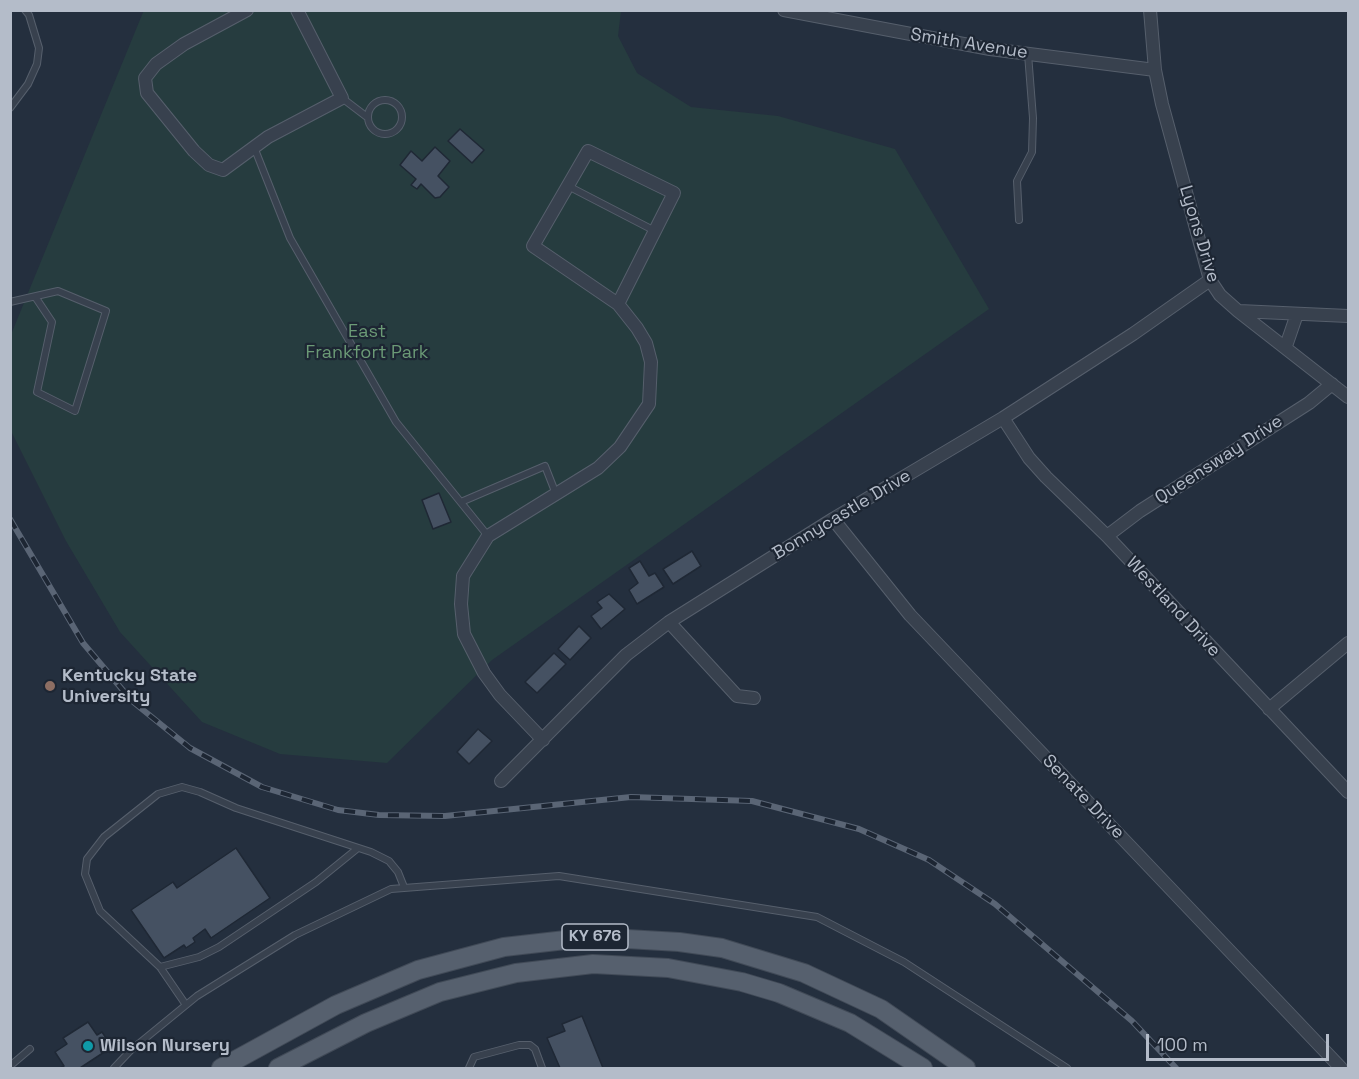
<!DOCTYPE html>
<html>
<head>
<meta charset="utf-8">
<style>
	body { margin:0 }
	#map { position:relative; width:1359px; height:1079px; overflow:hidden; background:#242f3e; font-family:"Space Grotesk",sans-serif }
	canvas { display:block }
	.frame { position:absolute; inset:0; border:12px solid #b4bcc9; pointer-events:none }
	.scale { position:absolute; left:1146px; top:1034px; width:183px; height:27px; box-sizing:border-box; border:3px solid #b4bcc9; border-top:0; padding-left:8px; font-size:18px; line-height:21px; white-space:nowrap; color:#b4bcc9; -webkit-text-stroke:4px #1d2633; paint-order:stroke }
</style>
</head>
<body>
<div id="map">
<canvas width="1359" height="1079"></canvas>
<div class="frame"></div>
<div class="scale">100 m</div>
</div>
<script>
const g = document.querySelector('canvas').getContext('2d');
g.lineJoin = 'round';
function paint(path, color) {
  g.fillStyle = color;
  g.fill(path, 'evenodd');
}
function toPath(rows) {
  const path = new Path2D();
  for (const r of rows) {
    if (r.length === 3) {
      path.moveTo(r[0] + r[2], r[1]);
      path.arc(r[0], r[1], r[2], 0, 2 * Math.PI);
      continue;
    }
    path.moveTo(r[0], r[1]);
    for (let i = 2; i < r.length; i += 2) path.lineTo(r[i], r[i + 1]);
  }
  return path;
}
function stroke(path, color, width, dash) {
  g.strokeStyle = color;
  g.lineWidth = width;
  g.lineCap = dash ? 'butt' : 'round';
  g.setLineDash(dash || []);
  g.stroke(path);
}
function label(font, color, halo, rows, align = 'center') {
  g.font = font + ' "Space Grotesk",sans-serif';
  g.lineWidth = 4.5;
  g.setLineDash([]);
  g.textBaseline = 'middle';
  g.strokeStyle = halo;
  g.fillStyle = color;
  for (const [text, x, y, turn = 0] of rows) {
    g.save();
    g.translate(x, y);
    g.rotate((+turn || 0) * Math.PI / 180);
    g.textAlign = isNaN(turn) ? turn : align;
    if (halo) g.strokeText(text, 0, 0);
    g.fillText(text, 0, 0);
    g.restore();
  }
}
paint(toPath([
	[144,10,621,11,618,36,637,73,691,107,778,116,895,149,989,309,492,660,387,763,280,754,202,722,120,632,66,541,11,431,10,337]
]), '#263c3f');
const building = toPath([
	[460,129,484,150,472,163,448,141,460,129],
	[435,147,450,161,438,176,449,187,440,197,435,198,421,184,417,189,411,185,416,179,400,165,411,151,422,161,435,147],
	[439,493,451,522,433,529,422,500,439,493],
	[692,551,701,566,673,584,663,569,692,551],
	[640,561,649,576,655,573,664,587,637,604,629,590,638,583,629,568,640,561],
	[609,594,625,609,601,629,591,616,602,608,597,602,609,594],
	[579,626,591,638,570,660,558,649,579,626],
	[554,653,566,664,537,693,525,682,554,653],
	[478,729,492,741,469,764,457,752,478,729],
	[236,848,270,898,211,938,205,929,193,938,195,942,186,948,184,945,164,958,131,910,173,882,177,888,236,848],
	[582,1016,603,1068,560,1068,547,1038,565,1031,562,1024,582,1016],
	[88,1022,97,1035,102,1032,112,1047,80,1068,60,1068,64,1066,55,1052,67,1044,63,1038,88,1022]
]);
paint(building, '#455162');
stroke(building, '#1f2835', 1.5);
const lane = toPath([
	[342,98,367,117],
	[385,117,17],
	[10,108,28,84,37,64,39,48,29,15,25,10],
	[254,147,290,238,396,422,488,536],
	[568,186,655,231],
	[1019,220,1017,181,1032,152,1033,118,1028,54],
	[10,302,58,291,106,311,75,411,37,392,52,322,36,298],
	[461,502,545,466,556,494],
	[160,967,199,957,219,947,316,882,358,848],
	[186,1005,160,967,100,911,85,874,87,859,104,837,158,794,182,787,200,792,236,808,371,852,389,861,398,872,404,887],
	[10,1066,30,1049],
	[114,1068,131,1050,197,996,295,935,391,889,559,876,817,917,904,962,1067,1068],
	[469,1068,474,1057,519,1045,530,1045,535,1049,542,1068]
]);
const street = toPath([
	[247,10,184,44,156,64,145,78,147,93,194,151,209,165,223,170,268,137,342,98,297,10],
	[784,10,990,49,1155,70],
	[1150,10,1155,70,1162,104,1210,280,1220,295,1238,311,1348,397],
	[1239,311,1348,316],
	[1286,346,1297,314],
	[1003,418,1029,458,1046,477,1107,536,1348,792],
	[833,519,910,615,1341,1068],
	[1107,536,1140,511,1309,403,1332,384],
	[669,622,737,696,754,698],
	[1269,709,1348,643],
	[543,740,500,695,484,673,464,634,461,604,463,576,488,536,598,468,620,447,649,404,651,362,646,343,637,328,618,304,533,246,588,151,674,193,618,304],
	[501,781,626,655,669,622,833,519,1003,418,1133,334,1210,280]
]);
const primary = toPath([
	[221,1068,336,1005,418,970,504,947,592,937,679,942,722,948,804,973,881,1009,966,1068],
	[278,1068,366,1023,440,992,516,973,593,964,668,968,742,982,779,993,850,1023,923,1068]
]);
stroke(lane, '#565f6c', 8);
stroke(street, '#565f6c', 14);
stroke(primary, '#414a57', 20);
stroke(lane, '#38414e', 6);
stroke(street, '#38414e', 12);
stroke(primary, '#56606e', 18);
const rail = toPath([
	[10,519,83,643,132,701,190,748,262,787,338,810,379,815,445,816,631,797,752,801,859,829,929,860,995,904,1132,1021,1176,1068]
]);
stroke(rail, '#5a6575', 6);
stroke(rail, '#1d2633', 4, [11]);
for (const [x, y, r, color] of [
	[50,686,6,"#8d6e63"],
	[88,1046,6,"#0f9aa8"]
]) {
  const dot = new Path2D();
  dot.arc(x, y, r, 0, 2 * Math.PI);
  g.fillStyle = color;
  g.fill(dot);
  stroke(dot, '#1d2633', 2);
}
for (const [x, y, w] of [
	[595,937,66]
]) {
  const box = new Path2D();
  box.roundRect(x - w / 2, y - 13, w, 26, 4.5);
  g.fillStyle = '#1d2633';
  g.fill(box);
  stroke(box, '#b4bcc9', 1.5);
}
label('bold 16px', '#b4bcc9', null, [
	["KY 676",595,937]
]);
label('18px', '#b4bcc9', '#1d2633', [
	["Smith Avenue",969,44,9],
	["Lyons Drive",1199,234,73],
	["Queensway Drive",1219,460,-33],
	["Bonnycastle Drive",842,515,-31],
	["Westland Drive",1173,607,47],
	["Senate Drive",1083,797,46]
]);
label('18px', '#6b9a76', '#1d2633', [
	["East",367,332],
	["Frankfort Park",367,353]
]);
label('bold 18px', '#b4bcc9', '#1d2633', [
	["Kentucky State",62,676],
	["University",62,697],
	["Wilson Nursery",100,1046]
], 'left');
</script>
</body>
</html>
